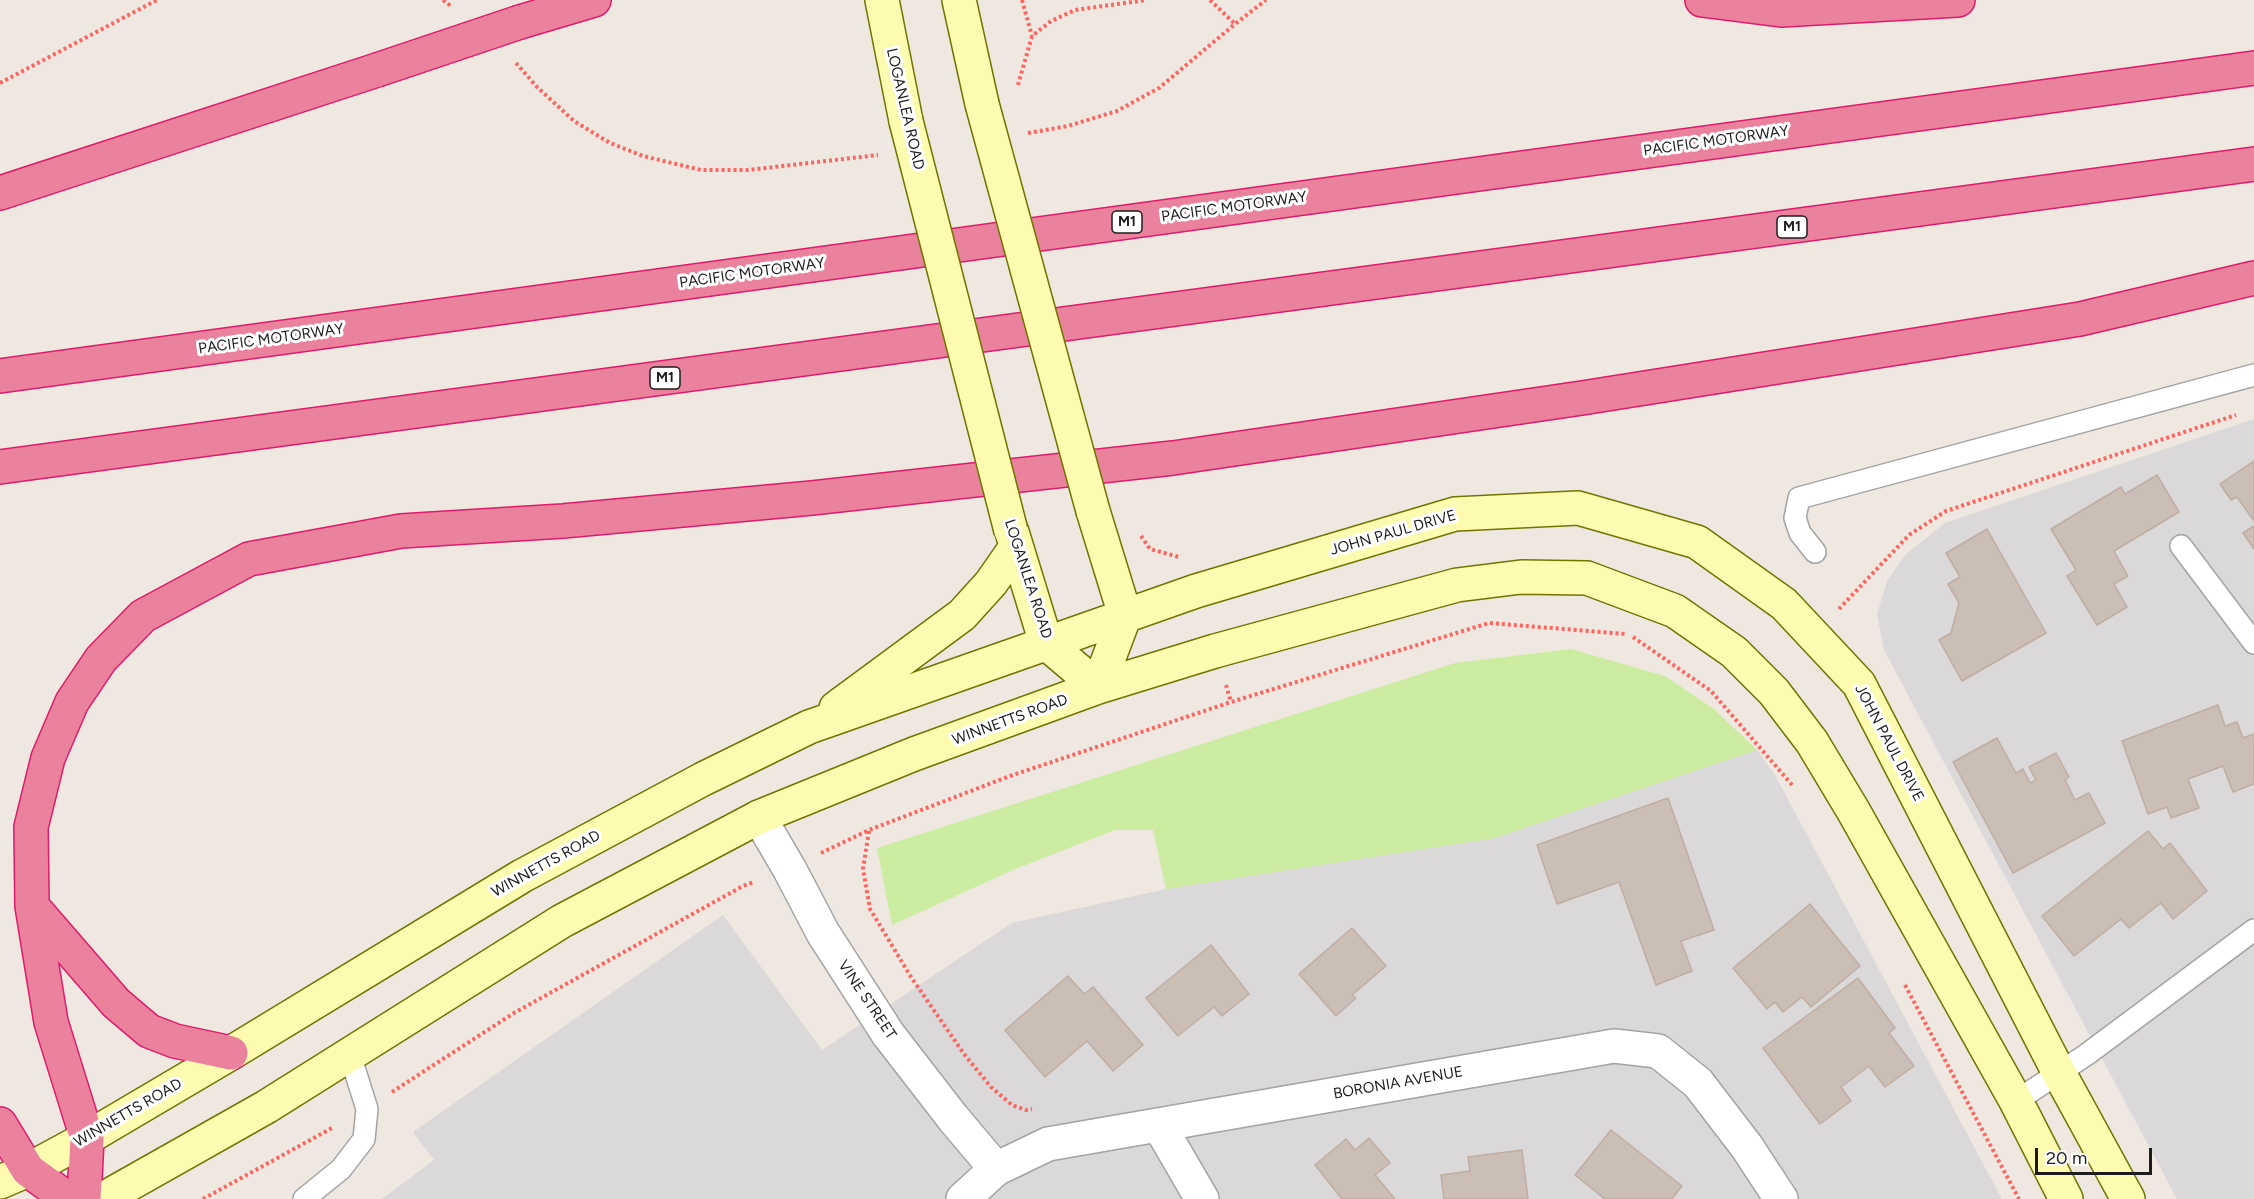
<!DOCTYPE html>
<html>
<head>
<meta charset="utf-8">
<style>
	body { margin:0 }
	#map { position:relative; width:2254px; height:1199px; overflow:hidden; background:#eee8e0; font-family:Figtree,sans-serif }
	canvas { display:block }
	.scale { position:absolute; left:2035px; top:1148px; width:117px; height:27px; box-sizing:border-box; border:3px solid #1c1c1c; border-top:0; padding-left:8px; font-size:18px; line-height:21px; white-space:nowrap; color:#1c1c1c; -webkit-text-stroke:4px #fff; paint-order:stroke }
</style>
</head>
<body>
<div id="map">
<canvas width="2254" height="1199"></canvas>
<div class="scale">20 m</div>
</div>
<script>
const g = document.querySelector('canvas').getContext('2d');
g.lineJoin = 'round';
function paint(path, color) {
  g.fillStyle = color;
  g.fill(path, 'evenodd');
}
function toPath(rows) {
  const path = new Path2D();
  for (const r of rows) {
    path.moveTo(r[0], r[1]);
    for (let i = 2; i < r.length; i += 2) path.lineTo(r[i], r[i + 1]);
  }
  return path;
}
function stroke(path, color, width, dash) {
  g.strokeStyle = color;
  g.lineWidth = width;
  g.lineCap = dash ? 'butt' : 'round';
  g.setLineDash(dash || []);
  g.stroke(path);
}
function label(font, color, halo, rows, align = 'center') {
  g.font = font + ' Figtree,sans-serif';
  g.lineWidth = 6;
  g.setLineDash([]);
  g.textBaseline = 'middle';
  g.strokeStyle = halo;
  g.fillStyle = color;
  for (const [text, x, y, turn = 0] of rows) {
    g.save();
    g.translate(x, y);
    g.rotate((+turn || 0) * Math.PI / 180);
    g.textAlign = isNaN(turn) ? turn : align;
    if (halo) g.strokeText(text, 0, 0);
    g.fillText(text, 0, 0);
    g.restore();
  }
}
paint(toPath([
	[2254,419,2254,1199,2177,1199,1884,650,1877,614,1887,581,1906,554,1945,523],
	[1757,750,1775,775,2002,1199,382,1199,434,1160,413,1132,723,915,822,1050,1012,923,1166,889,1495,838]
]), '#dad8d8');
paint(toPath([
	[1571,649,1665,676,1714,709,1757,750,1495,838,1166,889,1153,830,1115,830,1015,869,892,925,877,848,1455,663]
]), '#cceca2');
const building = toPath([
	[2254,461,2254,521,2237,497,2231,500,2220,484,2254,461],
	[2157,475,2179,512,2114,551,2128,576,2114,584,2127,607,2097,625,2067,576,2076,570,2051,529,2121,487,2125,494,2157,475],
	[2254,526,2254,549,2243,533,2254,526],
	[1987,529,2046,633,1962,681,1939,640,1951,633,1959,603,1948,584,1960,577,1946,553,1987,529],
	[2218,705,2225,726,2237,722,2243,738,2254,734,2254,784,2233,792,2223,766,2188,779,2199,808,2171,818,2167,807,2148,814,2122,741,2218,705],
	[1997,738,2016,773,2023,769,2030,783,2036,780,2029,767,2056,753,2069,777,2065,780,2075,800,2089,793,2105,823,2013,873,1953,762,1997,738],
	[1668,798,1714,930,1681,941,1692,971,1656,985,1619,882,1557,904,1537,845,1668,798],
	[2148,831,2163,849,2170,843,2207,891,2173,919,2161,903,2129,928,2121,919,2074,956,2042,916,2148,831],
	[1810,904,1860,966,1811,1007,1802,997,1783,1012,1775,1002,1767,1009,1733,968,1810,904],
	[1352,928,1386,966,1352,995,1356,998,1336,1016,1299,974,1352,928],
	[1211,945,1249,994,1222,1016,1214,1007,1178,1036,1146,998,1211,945],
	[1068,976,1084,994,1093,987,1143,1045,1113,1071,1087,1041,1045,1077,1005,1030,1068,976],
	[1858,978,1895,1028,1889,1033,1914,1066,1885,1087,1869,1066,1841,1087,1851,1101,1820,1124,1763,1048,1858,978],
	[1611,1130,1682,1186,1672,1199,1605,1199,1575,1175,1611,1130],
	[1369,1138,1390,1163,1375,1175,1395,1199,1342,1199,1315,1165,1346,1139,1355,1150,1369,1138],
	[1522,1150,1528,1199,1444,1199,1441,1175,1470,1171,1468,1157,1522,1150]
]);
paint(building, '#cabeb6');
stroke(building, '#c0ada2', 1.5);
const lane = toPath([
	[2181,546,2254,643],
	[1815,552,1800,533,1795,518,1799,498,2254,375],
	[2016,1101,2086,1055,2254,930],
	[304,1199,341,1169,364,1139,367,1109,350,1055]
]);
const street = toPath([
	[759,817,790,870,823,933,888,1034,953,1118,996,1169],
	[1159,1125,1202,1199],
	[963,1199,996,1169,1048,1144,1614,1046,1658,1051,1698,1083,1747,1147,1781,1199]
]);
const secondary = toPath([
	[882,0,906,121],
	[959,0,982,104],
	[1093,511,1125,615,1098,687],
	[1012,532,1046,643,1098,687],
	[836,708,962,615,991,583,1016,547],
	[0,1182,28,1170,87,1138,231,1053,522,876,703,779,809,727,1196,591,1455,514,1578,508,1697,542,1784,604,1859,684,2058,1071,2128,1199],
	[103,1199,266,1107,562,921,759,817,914,754,1098,687,1215,651,1457,585,1521,577,1587,578,1675,611,1734,652,1774,692,1812,742,1854,812,2016,1101,2066,1199]
]);
const highway = toPath([
	[1702,0,1781,10,1958,0],
	[520,22,594,0],
	[0,193,377,70],
	[0,376,2254,68],
	[0,467,2254,164],
	[32,906,116,1003,149,1031,175,1041,231,1053],
	[0,1124,28,1170,68,1199],
	[84,1199,87,1138,51,1022,32,906,31,827,48,758,72,702,101,659,143,616,249,559,401,531,563,521,812,498,1173,458,1582,398,2080,319,2254,278]
]);
stroke(lane, '#a3a3a3', 24);
stroke(street, '#a3a3a3', 36);
stroke(secondary, '#717500', 36);
stroke(highway, '#e01a6c', 36);
stroke(toPath([
	[443,0,452,7],
	[1022,0,1032,36],
	[1210,0,1235,24],
	[516,63,537,87,574,121,610,143,643,156,701,170,748,170,878,155],
	[0,83,157,0],
	[1018,85,1032,36,1051,21,1075,10,1146,0],
	[1028,133,1068,126,1117,111,1159,88,1235,24,1266,0],
	[1141,536,1150,549,1179,557],
	[1839,609,1909,535,1946,511,2236,415],
	[1633,637,1711,691,1793,786],
	[1226,685,1231,702],
	[869,831,863,869,870,909,911,977,964,1054,991,1087,1012,1105,1026,1110,1032,1109],
	[821,853,869,830,1010,776,1231,702,1489,623,1626,634],
	[1905,985,2019,1199],
	[392,1092,514,1013,743,886,754,882],
	[203,1199,332,1128]
]), '#ff6560', 4, [3, 3]);
stroke(lane, '#fff', 21);
stroke(street, '#fff', 33);
stroke(secondary, '#fdfbaf', 33);
stroke(highway, '#eb829d', 33);
const secondaryBridge = toPath([
	[982,104,1093,511],
	[906,121,1011,531]
]);
const highwayBridge = toPath([
	[377,70,520,22]
]);
stroke(secondaryBridge, '#717500', 36, []);
stroke(highwayBridge, '#e01a6c', 36, []);
stroke(secondaryBridge, '#fdfbaf', 33);
stroke(highwayBridge, '#eb829d', 33);
for (const [x, y, w] of [
	[1127,222,30],
	[1792,227,30],
	[665,378,30]
]) {
  const box = new Path2D();
  box.roundRect(x - w / 2, y - 11, w, 22, 4.5);
  g.fillStyle = '#fff';
  g.fill(box);
  stroke(box, '#1c1c1c', 1.5);
}
label('bold 14px', '#1c1c1c', null, [
	["M1",1127,222],
	["M1",1792,227],
	["M1",665,378]
]);
label('15px', '#1c1c1c', '#fff', [
	["LOGANLEA ROAD",905,109,77],
	["PACIFIC MOTORWAY",1716,141,-8],
	["PACIFIC MOTORWAY",1234,207,-8],
	["PACIFIC MOTORWAY",752,273,-8],
	["PACIFIC MOTORWAY",271,339,-8],
	["JOHN PAUL DRIVE",1393,533,-16],
	["LOGANLEA ROAD",1028,579,72],
	["WINNETTS ROAD",1010,720,-20],
	["JOHN PAUL DRIVE",1889,743,62],
	["WINNETTS ROAD",546,864,-29],
	["VINE STREET",867,1000,56],
	["BORONIA AVENUE",1398,1083,-10],
	["WINNETTS ROAD",128,1113,-30]
]);
</script>
</body>
</html>
